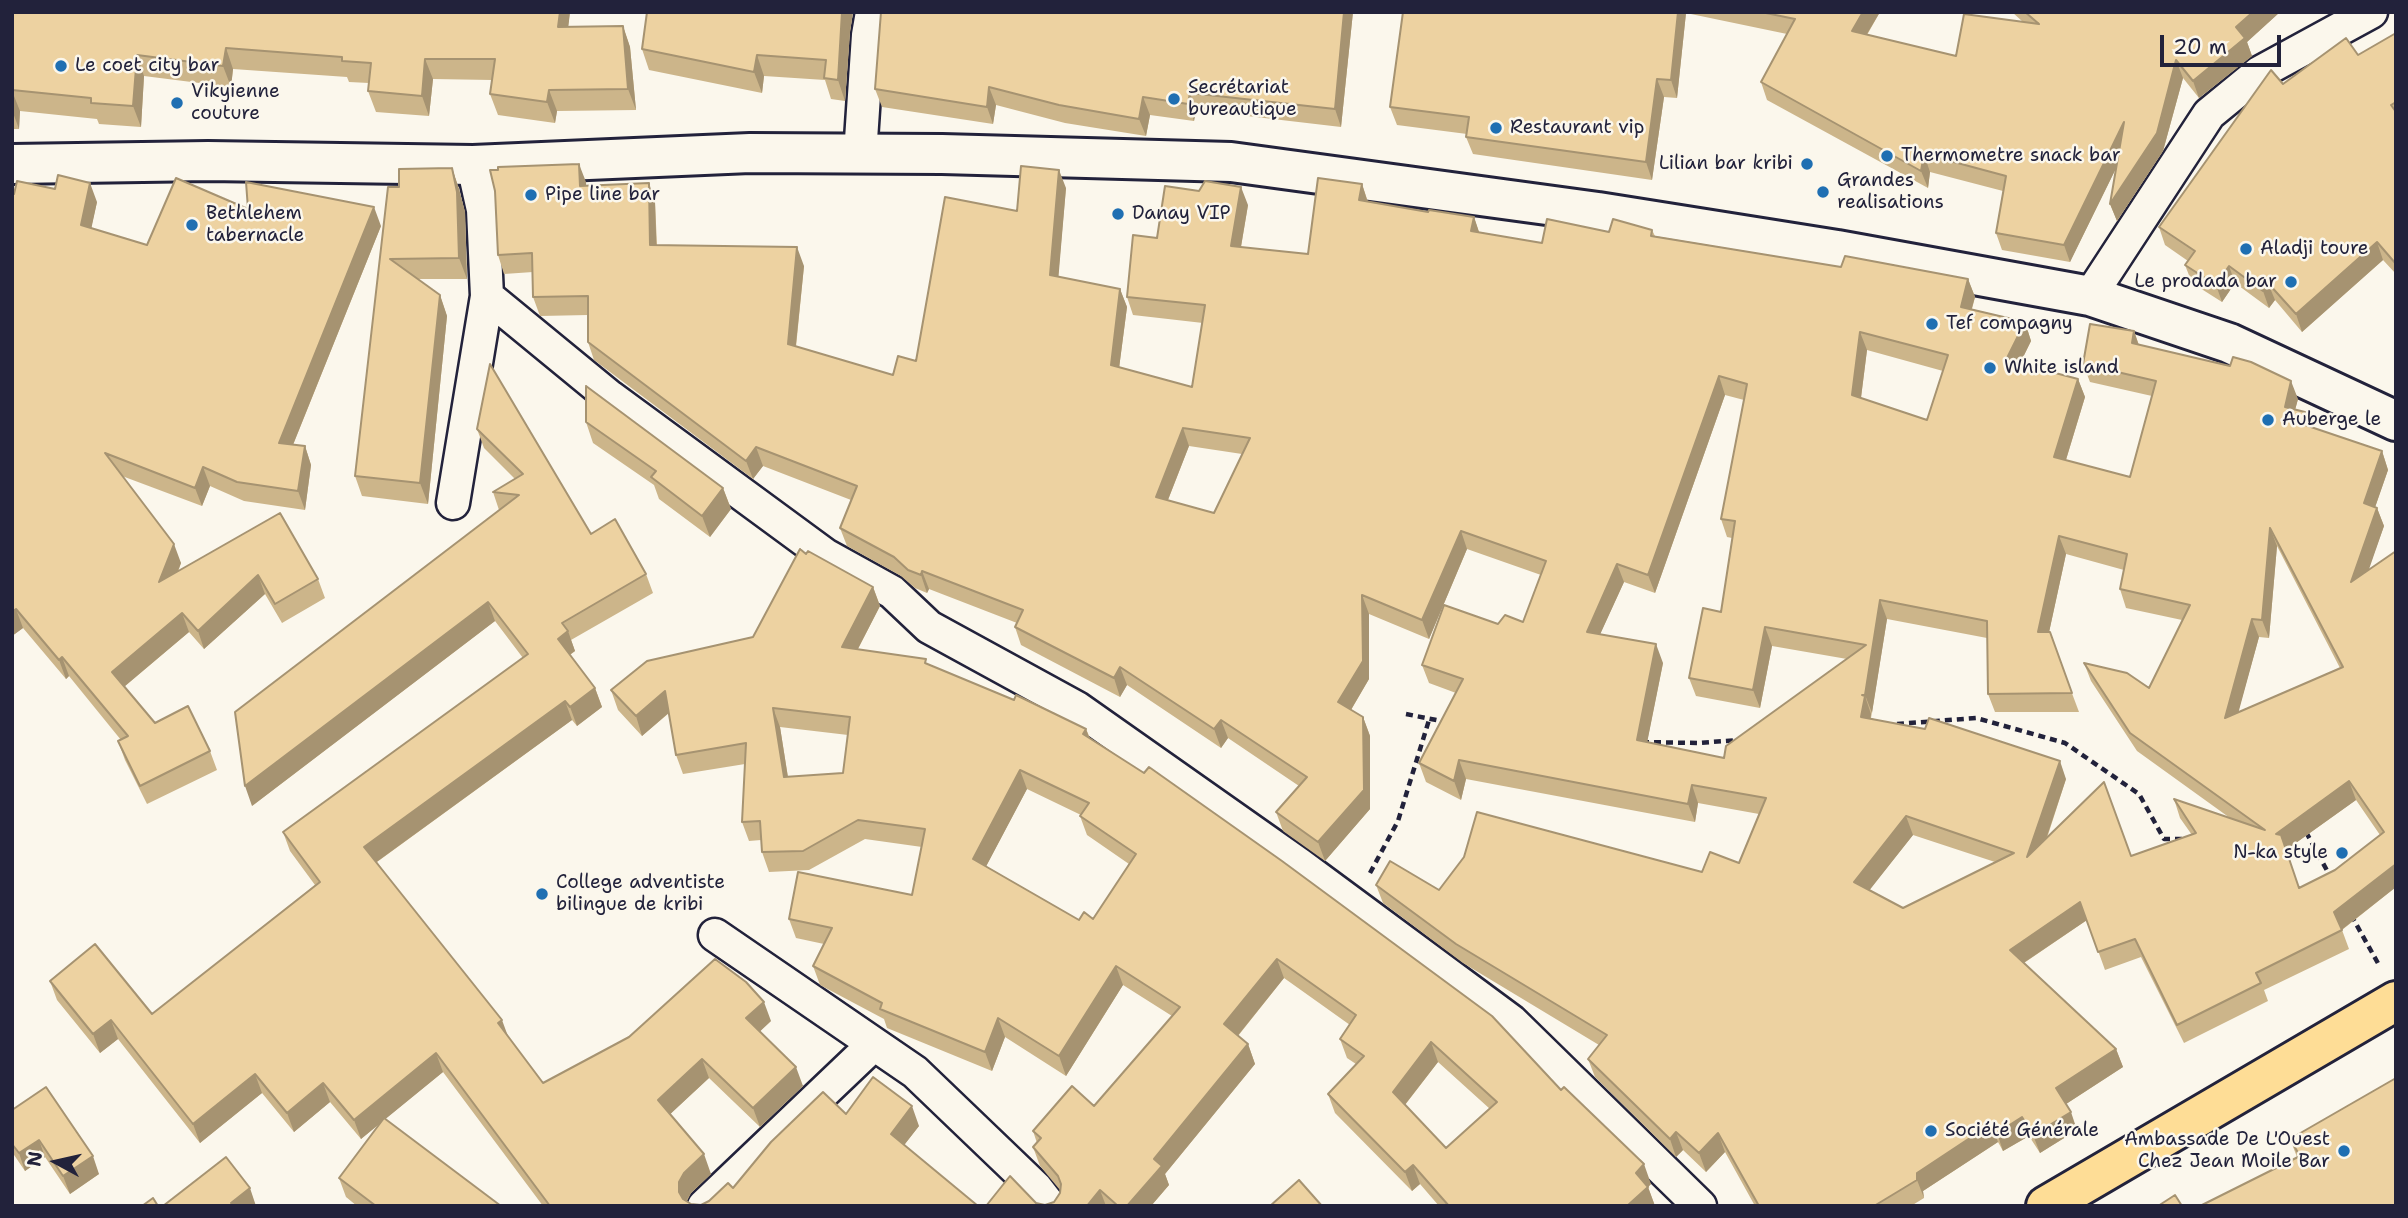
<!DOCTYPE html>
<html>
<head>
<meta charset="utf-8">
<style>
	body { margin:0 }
	#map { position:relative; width:2408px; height:1218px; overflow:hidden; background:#fbf7ec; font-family:"Shantell Sans",sans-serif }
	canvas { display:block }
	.frame { position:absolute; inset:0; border:14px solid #22223b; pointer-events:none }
	.north { position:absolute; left:21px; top:1127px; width:70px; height:70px; -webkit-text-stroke:5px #fbf7ec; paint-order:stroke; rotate:278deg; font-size:19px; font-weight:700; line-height:28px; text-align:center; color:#22223b }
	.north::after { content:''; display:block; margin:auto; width:24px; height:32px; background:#22223b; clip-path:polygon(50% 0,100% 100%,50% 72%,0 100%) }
	.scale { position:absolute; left:2160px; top:35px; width:121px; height:32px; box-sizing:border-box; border:4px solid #22223b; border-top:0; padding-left:9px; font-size:21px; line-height:24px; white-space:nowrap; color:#22223b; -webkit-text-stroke:5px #fbf7ec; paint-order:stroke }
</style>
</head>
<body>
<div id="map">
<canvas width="2408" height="1218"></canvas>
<div class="frame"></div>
<div class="north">N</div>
<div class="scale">20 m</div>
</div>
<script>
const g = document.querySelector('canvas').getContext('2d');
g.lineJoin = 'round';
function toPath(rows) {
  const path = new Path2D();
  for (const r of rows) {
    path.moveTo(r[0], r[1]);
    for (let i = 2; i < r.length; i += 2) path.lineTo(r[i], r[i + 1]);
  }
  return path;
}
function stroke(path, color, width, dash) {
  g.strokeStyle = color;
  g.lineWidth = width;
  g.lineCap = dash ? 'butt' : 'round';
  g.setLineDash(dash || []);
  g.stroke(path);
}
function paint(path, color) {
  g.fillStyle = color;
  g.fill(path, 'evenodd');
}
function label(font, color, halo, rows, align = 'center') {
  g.font = font + ' "Shantell Sans",sans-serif';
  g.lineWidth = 5;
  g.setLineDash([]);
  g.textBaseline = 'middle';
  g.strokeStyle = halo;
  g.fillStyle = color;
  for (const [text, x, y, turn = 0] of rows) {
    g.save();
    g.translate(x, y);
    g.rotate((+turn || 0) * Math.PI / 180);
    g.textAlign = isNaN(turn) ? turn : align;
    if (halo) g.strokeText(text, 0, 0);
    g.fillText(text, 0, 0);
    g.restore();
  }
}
const minor = toPath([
	[860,155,868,35,872,12],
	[473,165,483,210,487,296,610,397,825,555,892,592,929,627,1077,708,1300,865,1511,1021,1700,1206],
	[2090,296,2209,114,2259,73,2371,12],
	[453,503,487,296],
	[715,935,915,1072,1036,1188,1050,1206],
	[704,1206,874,1044]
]);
const tertiary = toPath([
	[12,164,208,161,473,165,750,153,942,154,1231,162,1598,212,1837,250,2090,296,2229,343,2396,421]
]);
const primary = toPath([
	[2046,1206,2396,1001]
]);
stroke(minor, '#22223b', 37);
stroke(tertiary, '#22223b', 44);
stroke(primary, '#22223b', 44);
stroke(toPath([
	[1406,714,1446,722],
	[1897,724,1976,718,2065,743,2139,794,2164,839,2185,839],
	[1642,742,1698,743,1739,740],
	[2306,832,2330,876],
	[1370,873,1398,821,1429,720],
	[2351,915,2379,965]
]), '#22223b', 4.5, [7, 5]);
stroke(minor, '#fbf7ec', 32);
stroke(tertiary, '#fbf7ec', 38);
stroke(primary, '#fedd96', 38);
paint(toPath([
	[12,12,570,12,568,26,623,26,630,47,636,110,557,111,555,123,498,115,490,94,492,80,433,79,429,116,376,112,368,91,369,83,349,82,347,77,233,69,231,87,144,76,141,127,99,124,97,119,20,111,19,129,12,129],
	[647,12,853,12,850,32,845,101,831,99,825,80,764,76,762,93,649,70,642,49],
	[1353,12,1341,127,1196,110,1194,121,1150,115,1146,136,1065,123,996,105,993,124,882,107,875,89],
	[1403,12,1880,12,1867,35,1956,56,2023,22,2012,12,2280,12,2247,42,2252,56,2199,98,2183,78,2163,151,2117,221,2110,204,2116,168,2070,262,2002,250,1996,233,2003,191,1930,172,1928,188,1767,100,1761,82,1787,34,1686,13,1677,98,1664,97,1652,180,1473,154,1466,137,1467,134,1397,125,1390,107],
	[2396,33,2396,274,2383,260,2302,332,2275,300,2269,308,2235,283,2222,302,2192,283,2185,265,2188,261,2165,245,2159,227,2283,84,2358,55],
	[452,168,459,189,465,212,467,279,418,279,440,295,447,316,428,504,362,496,355,476,399,187],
	[586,182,586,186,655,202,657,245,804,266,796,347,893,375,916,361,1017,211,1066,188,1058,277,1120,289,1127,307,1119,368,1192,387,1203,323,1133,315,1127,297,1157,238,1248,205,1241,247,1308,254,1362,184,1368,202,1428,212,1474,217,1479,232,1542,243,1609,232,1652,230,1655,236,1841,267,1968,279,1975,297,1972,309,2025,322,2031,341,2020,363,2078,379,2085,397,2066,460,2130,477,2152,396,2090,382,2083,364,2134,331,2139,345,2298,399,2295,410,2314,428,2382,451,2388,470,2375,507,2377,508,2384,526,2368,570,2396,551,2396,887,2342,930,2349,949,2264,990,2268,1001,2184,1043,2141,957,2105,970,2087,920,2024,963,2116,1049,2123,1067,2066,1104,2077,1130,2040,1153,2029,1136,2003,1151,1998,1142,1923,1191,1924,1198,1911,1206,1755,1206,1725,1152,1706,1172,1683,1150,1676,1157,1595,1077,1588,1059,1599,1045,1463,963,1383,903,1376,885,1439,890,1702,872,1739,863,1759,814,1698,803,1695,822,1466,779,1461,800,1426,782,1419,763,1456,693,1429,683,1422,665,1498,624,1523,622,1541,575,1467,549,1429,639,1369,614,1369,679,1351,710,1363,717,1370,736,1370,809,1325,861,1283,831,1276,812,1299,786,1228,738,1221,748,1127,685,1120,697,1021,645,1015,627,1017,623,929,589,927,593,915,588,901,576,847,546,840,528,851,500,763,466,753,479,594,360,588,342,588,315,540,316,533,297,533,272,504,274,498,255],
	[1867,350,1943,371,1927,420,1861,398],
	[1725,395,1744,400,1721,519,1727,537,1732,538,1721,612,1689,678,1696,696,1760,708,1772,646,1847,659,1724,758,1647,742,1663,663,1600,634,1624,582,1655,593],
	[1189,446,1242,454,1214,513,1168,500],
	[2277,546,2340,668,2238,712,2259,637,2269,638],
	[2066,554,2124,570,2120,589,2126,608,2182,620,2149,688,2084,663,2091,681,2137,751,2230,818,2174,799,2180,818,2192,835,2131,856,2047,838,2066,779,1871,718,1887,619,1987,638,1988,694,1995,712,2079,712,2049,632],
	[2356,800,2380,835,2335,870,2299,888,2286,850],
	[1913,835,1995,862,1903,908,1869,890],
	[12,193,97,202,91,228,147,245,248,209,381,226,293,445,305,446,311,465,305,510,244,501,210,486,202,506,122,476,181,563,178,572,318,579,325,598,282,623,265,594,204,649,189,632,124,687,155,723,210,751,217,770,147,804,125,760,118,741,121,740,69,676,66,679,23,628,12,636],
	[586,422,723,488,731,509,710,537,659,499,654,485,593,443],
	[477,429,591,534,646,574,653,593,571,640,575,651,570,655,595,688,602,707,577,726,572,720,377,862,543,1083,771,1021,760,1031,803,1086,760,1127,709,1078,670,1114,711,1174,691,1193,687,1201,691,1204,701,1205,733,1188,846,1114,919,1126,904,1145,978,1206,543,1206,443,1072,385,1119,501,1206,357,1206,346,1197,339,1178,379,1124,361,1139,330,1102,294,1132,262,1093,200,1143,118,1039,100,1053,57,1000,50,981,152,1014,315,885,290,851,283,832,523,658,495,621,252,806,499,510,493,492,515,479,484,448],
	[806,554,873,587,880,606,858,649,928,664,1014,700,1086,729,1090,738,1561,1090,1651,1184,1648,1187,1655,1206,1439,1206,1420,1184,1412,1191,1335,1113,1328,1094,1356,1064,1347,1058,1340,1039,1350,1025,1284,978,1238,1036,1248,1044,1255,1064,1165,1174,1169,1185,1151,1206,986,1206,1036,1203,1045,1205,1054,1202,1060,1193,1060,1190,1040,1166,1033,1147,1037,1143,1033,1131,1094,1106,1172,1016,1123,985,1066,1076,1005,1037,992,1071,887,1028,884,1019,820,985,813,966,824,944,796,938,789,919,912,895,922,847,865,839,809,870,769,872,762,852,761,840,749,841,742,822,745,764,683,774,676,755,669,713,642,736,618,710,611,690,753,637],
	[780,727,848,735,843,773,788,777],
	[1027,789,1081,815,1080,816,1087,835,1129,864,1093,919,1079,920,986,866],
	[1438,1062,1490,1109,1446,1148,1405,1105],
	[12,1110,99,1174,70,1194,45,1157,25,1171,12,1152],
	[2290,1139,2396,1206,2297,1157]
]), '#ccb58a');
paint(toPath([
	[560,12,570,12,566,47,558,27],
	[842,12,853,12,850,32,845,101,838,80],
	[1344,12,1353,12,1341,127,1335,109],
	[1678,12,1686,13,1677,98,1671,80],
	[1863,12,1880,12,1858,49,1852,31],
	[2253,12,2280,12,2247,42,2252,56,2199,98,2193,81,2236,27],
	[623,26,630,47,636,110,628,89],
	[226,48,233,69,231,87,223,66],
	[137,55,144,76,141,127,133,106],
	[757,55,764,76,762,93,754,72],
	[425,59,433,79,429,116,422,96],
	[2176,60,2183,78,2163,151,2117,221,2110,204],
	[1657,79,1664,97,1652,180,1646,162],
	[989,87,996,105,993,124,987,107],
	[549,90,557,111,555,123,547,102],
	[12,91,20,111,19,129,12,110],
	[1190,93,1196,110,1194,121,1188,104],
	[1143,97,1150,115,1146,136,1139,119],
	[2124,122,2130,140,2070,262,2064,245],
	[1924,154,1930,172,1928,188,1921,171],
	[579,164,586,182,587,205,580,186],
	[452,168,459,189,465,212,467,279,459,258],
	[1059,170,1066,188,1057,294,1050,275],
	[90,183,97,202,88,244,81,225],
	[649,183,655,202,657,264,650,245],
	[1362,184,1368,203,1359,200],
	[1241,187,1248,205,1238,264,1231,246],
	[374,207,381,226,286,462,279,443],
	[1474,217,1480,235,1471,231],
	[2377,242,2383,260,2302,332,2296,314],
	[797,247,804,266,794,363,788,344],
	[2229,266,2235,283,2222,302,2216,285],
	[1968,279,1975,297,1967,325,1961,307],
	[2268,283,2275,300,2269,308,2263,291],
	[1120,289,1127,307,1117,384,1111,365],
	[440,295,447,316,428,504,420,483],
	[2025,322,2031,341,2013,378,2006,360],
	[2134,331,2140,349,2132,343],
	[1860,332,1867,350,1859,413,1852,395],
	[1719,376,1725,395,1655,593,1648,575],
	[2078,379,2085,397,2061,476,2054,457],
	[2291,381,2298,399,2291,425,2285,407],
	[2309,413,2315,432,2305,425],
	[1183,428,1189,446,1162,515,1156,497],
	[305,446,311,465,305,510,298,491],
	[756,447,763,466,753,479,746,461],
	[2382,451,2388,470,2370,522,2364,503],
	[203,467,210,486,202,506,195,488],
	[723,488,731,509,710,537,702,516],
	[2377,508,2384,526,2358,601,2351,582],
	[2270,528,2277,546,2269,638,2262,620],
	[1461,531,1467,549,1429,639,1422,620],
	[2059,536,2066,554,2045,651,2038,632],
	[174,544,181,563,166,601,159,582],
	[1617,564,1624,582,1593,650,1587,632],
	[922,571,929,589,927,593,921,575],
	[258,575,265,594,204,649,198,631],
	[873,587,880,606,849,666,842,647],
	[1362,595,1369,614,1369,679,1345,720,1338,702],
	[1880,600,1887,619,1872,713,1865,695],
	[488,602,495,621,252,806,245,786],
	[16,609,23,628,12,636,12,612],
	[182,613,189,632,119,691,112,672],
	[2252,619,2259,637,2232,736,2225,718],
	[1765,627,1772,646,1760,708,1753,690],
	[568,631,575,651,565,658,558,639],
	[1656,644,1663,663,1644,758,1637,740],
	[62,657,69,676,66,679,59,660],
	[1120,667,1127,685,1120,697,1114,678],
	[595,688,602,707,577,726,570,707],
	[665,691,672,710,642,736,636,716],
	[1865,696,1871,714,1868,735,1861,717],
	[565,701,572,720,371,866,364,847],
	[773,708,780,727,791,797,784,777],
	[1363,717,1370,736,1370,809,1325,861,1318,842],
	[1221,720,1228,738,1221,748,1214,729],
	[1086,729,1093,748,1083,734],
	[1459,760,1466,779,1461,800,1454,781],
	[2060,761,2066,779,2034,875,2027,857],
	[1020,770,1027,789,980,878,973,859],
	[2349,781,2356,800,2286,850,2276,834],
	[1692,785,1698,803,1695,822,1688,804],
	[1906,816,1913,835,1861,901,1854,882],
	[2396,864,2396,887,2340,931,2334,912],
	[2080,902,2087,920,2016,968,2010,950],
	[1277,959,1284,978,1231,1044,1224,1024],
	[1116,966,1123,985,1066,1076,1059,1056],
	[764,1002,771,1021,753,1038,746,1018],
	[998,1018,1005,1037,992,1071,985,1052],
	[111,1020,118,1039,100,1053,93,1034],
	[502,1020,509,1039,498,1023],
	[1431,1042,1438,1062,1400,1111,1393,1092],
	[1248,1044,1255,1064,1165,1174,1169,1185,1151,1206,1127,1206,1154,1159],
	[2116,1049,2123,1067,2063,1106,2056,1088],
	[436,1053,443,1072,361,1139,354,1120],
	[702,1059,709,1078,665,1119,658,1100],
	[796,1067,803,1086,760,1127,753,1108],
	[255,1074,262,1093,200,1143,193,1124],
	[323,1083,330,1102,294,1132,287,1113],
	[912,1106,919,1126,898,1153,891,1134],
	[2071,1112,2077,1130,2040,1153,2033,1135],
	[2022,1117,2029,1136,2003,1151,1997,1133],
	[1991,1124,1998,1142,1923,1191,1924,1198,1917,1180,1917,1173],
	[1676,1132,1683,1150,1676,1157,1670,1139],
	[1718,1133,1725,1152,1706,1172,1699,1153],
	[39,1140,45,1157,25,1171,19,1153],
	[704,1154,711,1174,691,1193,686,1201,686,1206,679,1192,679,1182,684,1173],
	[93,1156,99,1174,70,1194,63,1176],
	[1644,1164,1651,1184,1647,1188,1648,1187,1655,1206,1627,1206,1636,1173],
	[1413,1165,1420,1184,1412,1191,1405,1172],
	[250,1188,256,1206,232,1206,231,1203],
	[1100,1190,1106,1206,1087,1206]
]), '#a69371');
const building = toPath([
	[12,12,560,12,558,27,623,26,628,89,549,90,547,102,490,94,495,59,425,59,422,96,368,91,371,63,342,61,342,57,226,48,223,66,137,55,133,106,91,103,91,98,12,90,12,12],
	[647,12,842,12,838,80,824,78,826,60,757,55,754,72,642,49,647,12],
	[881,12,1344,12,1335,109,1190,93,1188,104,1143,97,1139,119,1059,105,989,87,987,107,875,89,881,12],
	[1403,12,1678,12,1671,80,1657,79,1646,162,1466,137,1469,117,1390,107,1403,12],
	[1761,12,1863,12,1852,31,1956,56,1964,14,2039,24,2025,12,2253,12,2236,27,2245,38,2193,81,2176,60,2157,133,2110,204,2124,122,2064,245,1996,233,2006,176,1924,154,1921,171,1761,82,1795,19,1761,12],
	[2396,33,2396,102,2391,105,2396,112,2396,264,2377,242,2296,314,2268,283,2263,291,2229,266,2216,285,2185,265,2195,251,2159,227,2271,70,2283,84,2346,38,2358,55,2396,33],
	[579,164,580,186,649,183,650,245,797,247,788,344,893,375,898,356,916,361,945,197,1017,211,1021,166,1059,170,1050,275,1120,289,1111,365,1192,387,1205,305,1127,297,1133,235,1157,238,1165,186,1199,191,1205,181,1241,187,1231,246,1308,254,1318,178,1362,184,1359,200,1428,212,1429,210,1474,217,1471,231,1542,243,1547,219,1609,232,1613,219,1652,230,1651,236,1841,267,1845,256,1968,279,1961,307,2025,322,2006,360,2078,379,2054,457,2130,477,2156,381,2083,364,2090,324,2134,331,2132,343,2230,366,2233,357,2251,362,2291,381,2285,407,2309,413,2305,425,2382,451,2364,503,2377,508,2351,582,2396,551,2396,864,2334,912,2342,930,2256,973,2261,983,2177,1025,2135,939,2098,952,2080,902,2010,950,2116,1049,2056,1088,2071,1112,2033,1135,2022,1117,1997,1133,1991,1124,1917,1173,1917,1180,1874,1206,1759,1206,1718,1133,1699,1153,1676,1132,1670,1139,1588,1059,1607,1035,1456,944,1376,885,1390,861,1439,890,1464,857,1477,812,1702,872,1710,852,1739,863,1766,798,1692,785,1688,804,1459,760,1454,781,1419,763,1463,679,1422,665,1444,605,1498,624,1505,615,1523,622,1546,561,1461,531,1422,620,1362,595,1363,661,1338,702,1363,717,1364,790,1318,842,1276,812,1307,777,1221,720,1214,729,1120,667,1114,678,1015,627,1023,610,922,571,921,575,908,570,894,557,840,528,857,486,756,447,746,461,588,342,588,296,533,297,532,253,498,255,495,191,490,170,498,170,498,167,579,164],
	[1860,332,1948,355,1927,420,1852,395,1860,332],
	[1719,376,1747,384,1721,519,1735,521,1721,612,1703,608,1689,678,1753,690,1765,627,1866,645,1726,746,1724,758,1637,740,1656,644,1587,632,1617,564,1648,575,1719,376],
	[1183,428,1250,438,1214,513,1156,497,1183,428],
	[2270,528,2343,667,2225,718,2252,619,2262,620,2270,528],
	[2059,536,2127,554,2120,589,2190,605,2149,688,2127,673,2084,663,2130,733,2265,830,2174,799,2196,833,2131,856,2104,782,2027,857,2060,761,1929,718,1925,729,1861,717,1865,696,1862,695,1865,695,1880,600,1987,621,1988,694,2072,693,2050,632,2038,632,2059,536],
	[2349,781,2384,832,2335,870,2299,888,2281,835,2276,834,2349,781],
	[1906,816,2014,853,1903,908,1854,882,1906,816],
	[452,168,457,192,459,258,390,259,440,295,420,483,355,476,388,187,399,187,399,169,452,168],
	[58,175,90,183,81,225,147,245,176,178,248,209,246,182,374,207,279,443,305,446,298,491,237,482,203,467,195,488,105,453,174,544,159,582,280,513,318,579,275,604,258,575,198,631,182,613,112,672,155,723,188,706,210,751,140,786,118,741,128,736,62,657,59,660,16,609,12,612,12,193,14,194,17,181,55,189,58,175],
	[490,364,591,534,615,519,646,574,562,623,568,631,558,639,595,688,570,707,565,701,364,847,502,1020,498,1023,543,1083,629,1037,715,959,746,982,764,1002,746,1018,796,1067,753,1108,702,1059,658,1100,704,1154,684,1173,679,1182,679,1192,683,1199,691,1204,701,1205,709,1201,728,1183,733,1188,771,1142,823,1092,846,1114,873,1077,912,1106,891,1134,978,1206,550,1206,436,1053,354,1120,323,1083,287,1113,255,1074,193,1124,111,1020,93,1034,50,981,95,944,152,1014,320,882,283,832,528,654,488,602,245,786,235,712,519,495,493,492,523,474,477,429,490,364],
	[586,386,723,488,702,516,651,477,656,471,586,422,586,386],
	[800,549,806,554,808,551,873,587,842,647,926,659,925,663,1014,700,1016,695,1086,729,1083,734,1144,773,1149,767,1282,861,1492,1016,1561,1090,1564,1087,1644,1164,1636,1173,1648,1187,1627,1206,1449,1206,1413,1165,1405,1172,1328,1094,1364,1056,1340,1039,1356,1015,1277,959,1224,1024,1248,1044,1154,1159,1162,1166,1127,1206,1118,1206,1100,1190,1087,1206,986,1206,1010,1176,1036,1203,1045,1205,1054,1202,1060,1193,1061,1184,1058,1176,1033,1147,1041,1138,1033,1131,1072,1086,1094,1106,1180,1007,1116,966,1059,1056,998,1018,985,1052,880,1009,882,1003,813,966,832,928,789,919,798,872,912,895,925,829,858,820,803,851,762,852,760,821,742,822,746,743,676,755,665,691,636,716,611,690,647,661,753,637,800,549],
	[773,708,850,717,843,773,784,777,773,708],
	[1020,770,1089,803,1080,816,1136,854,1093,919,1084,912,1079,920,973,859,1020,770],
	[1431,1042,1497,1102,1446,1148,1393,1092,1431,1042],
	[2396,1078,2396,1206,2200,1206,2300,1156,2290,1139,2396,1078],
	[46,1087,93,1156,63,1176,39,1140,19,1153,12,1144,12,1110,46,1087],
	[384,1118,501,1206,376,1206,339,1178,384,1118],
	[226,1157,250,1188,231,1203,233,1206,163,1206,226,1157],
	[1299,1180,1322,1206,1270,1206,1299,1180],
	[2175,1195,2182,1206,2158,1206,2175,1195],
	[153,1198,158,1206,142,1206,153,1198]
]);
paint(building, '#edd2a1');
stroke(building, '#a69371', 2);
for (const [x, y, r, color] of [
	[61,66,7,"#1f6fb2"],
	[1174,99,7,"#1f6fb2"],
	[177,103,7,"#1f6fb2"],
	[1496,128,7,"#1f6fb2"],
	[1887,156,7,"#1f6fb2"],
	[1807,164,7,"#1f6fb2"],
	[1823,192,7,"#1f6fb2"],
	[531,195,7,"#1f6fb2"],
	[1118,214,7,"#1f6fb2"],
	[192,225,7,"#1f6fb2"],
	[2246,249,7,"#1f6fb2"],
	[2291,282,7,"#1f6fb2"],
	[1932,324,7,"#1f6fb2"],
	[1990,368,7,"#1f6fb2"],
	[2268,420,7,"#1f6fb2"],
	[2342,853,7,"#1f6fb2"],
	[542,894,7,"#1f6fb2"],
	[1931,1131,7,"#1f6fb2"],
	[2344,1151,7,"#1f6fb2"]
]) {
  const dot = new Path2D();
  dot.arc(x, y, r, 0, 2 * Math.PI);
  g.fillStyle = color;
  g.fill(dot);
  stroke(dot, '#fbf7ec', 2.5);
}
label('19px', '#22223b', '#fbf7ec', [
	["Le coet city bar",75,66],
	["Secrétariat",1188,88],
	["bureautique",1188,110],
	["Vikyienne",191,92],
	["couture",191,114],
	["Restaurant vip",1510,128],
	["Thermometre snack bar",1901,156],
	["Lilian bar kribi",1793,164,"right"],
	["Grandes",1837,181],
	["realisations",1837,203],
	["Pipe line bar",545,195],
	["Bethlehem",206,214],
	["tabernacle",206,236],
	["Danay VIP",1132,214],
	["Aladji toure",2260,249],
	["Le prodada bar",2277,282,"right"],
	["Tef compagny",1946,324],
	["White island",2004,368],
	["Auberge le",2282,420],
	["N-ka style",2328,853,"right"],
	["College adventiste",556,883],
	["bilingue de kribi",556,905],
	["Société Générale",1945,1131],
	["Ambassade De L'Ouest",2330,1140,"right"],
	["Chez Jean Moile Bar",2330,1162,"right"]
], 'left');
</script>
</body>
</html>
